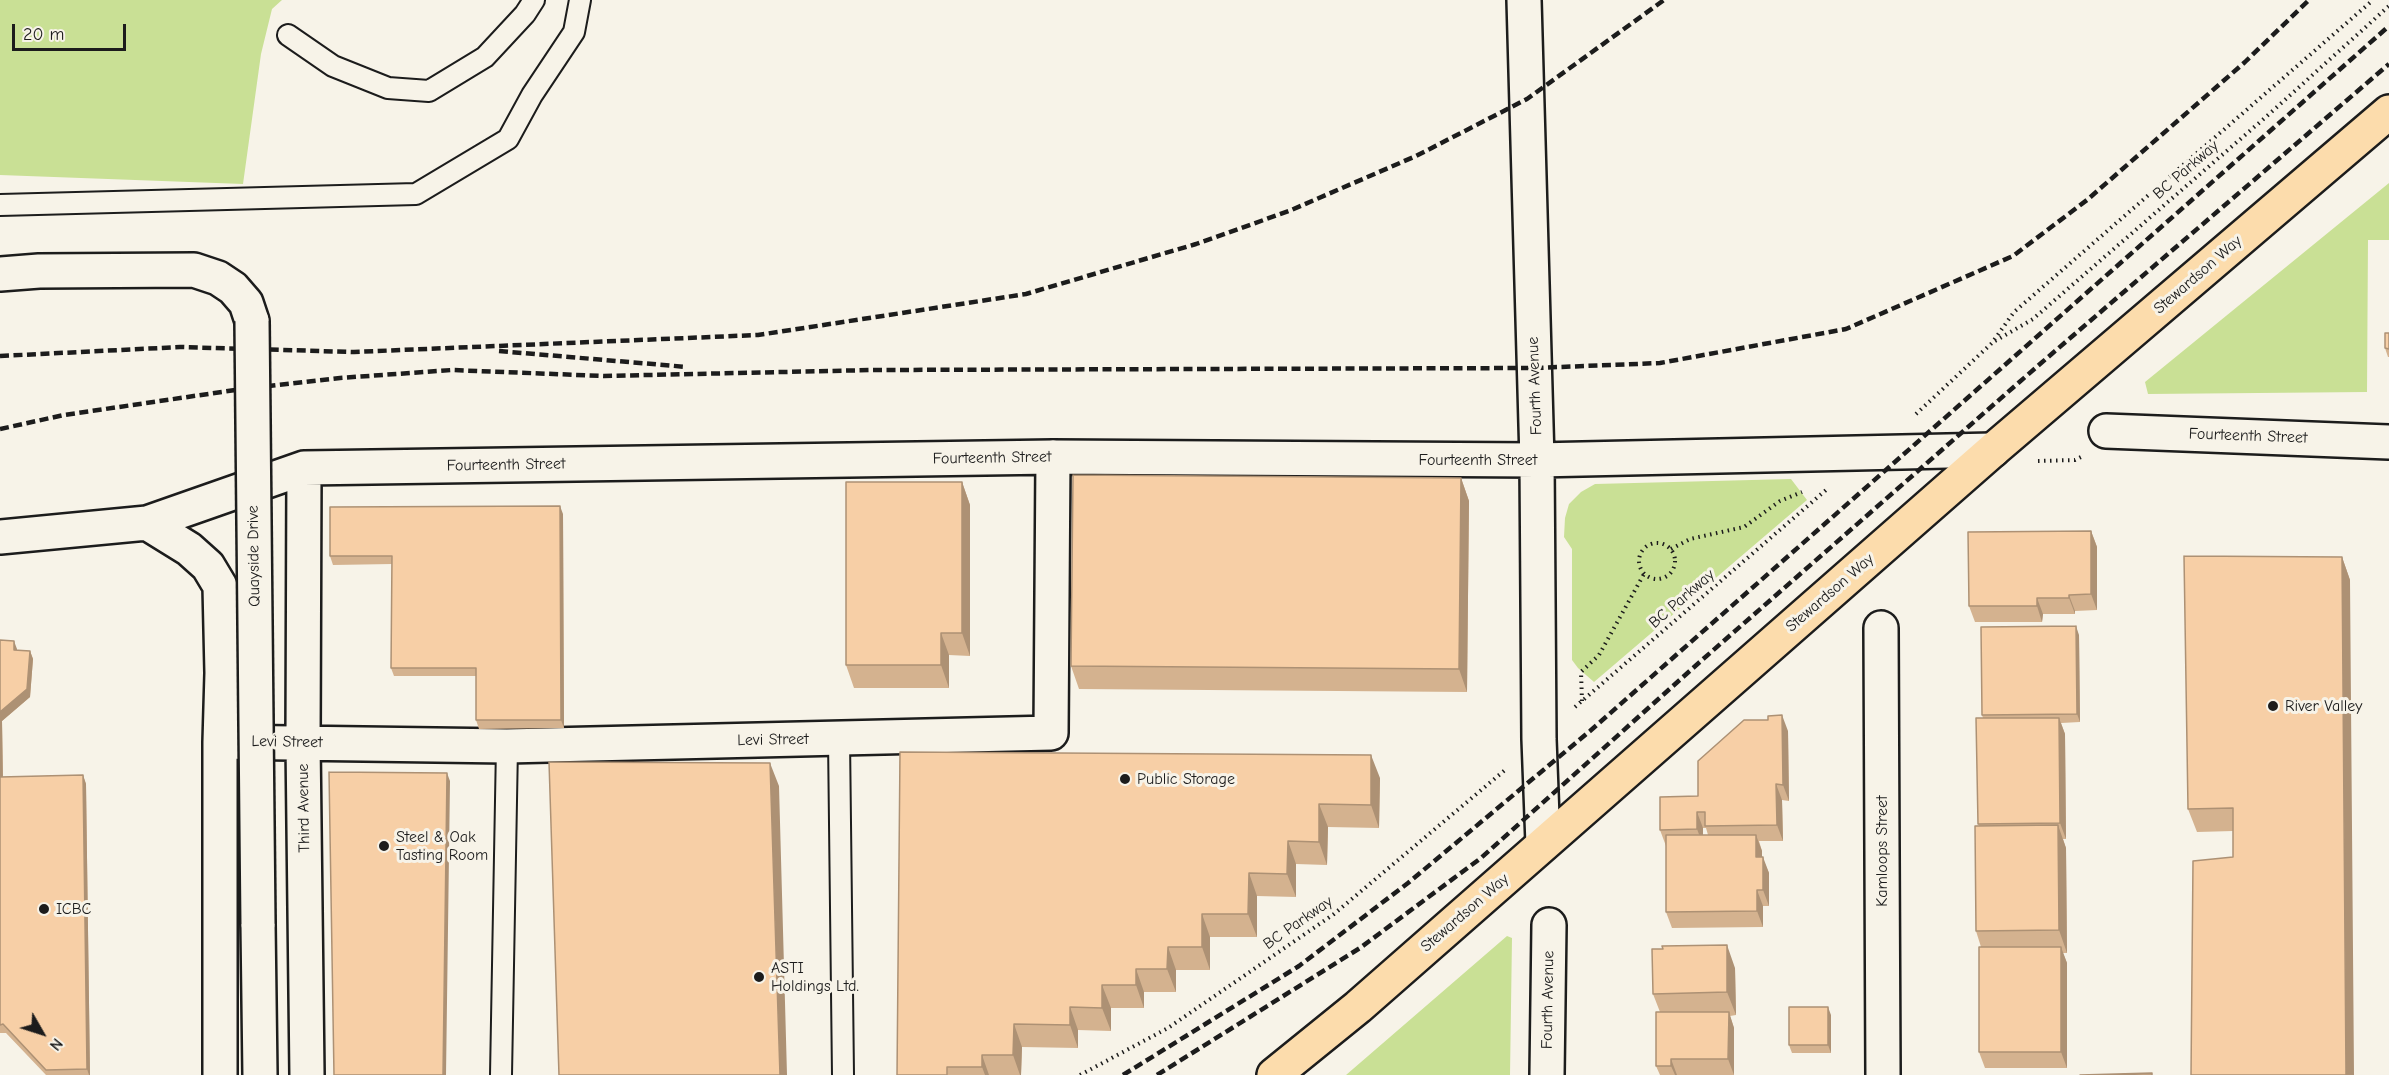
<!DOCTYPE html>
<html>
<head>
<meta charset="utf-8">
<style>
	body { margin:0 }
	#map { position:relative; width:2389px; height:1075px; overflow:hidden; background:#f7f3e8; font-family:"Comic Neue",sans-serif }
	canvas { display:block }
	.north { position:absolute; left:12px; top:1003px; width:60px; height:60px; -webkit-text-stroke:4px #f7f3e8; paint-order:stroke; rotate:129deg; font-size:16px; font-weight:700; line-height:24px; text-align:center; color:#1c1c1c }
	.north::after { content:''; display:block; margin:auto; width:21px; height:27px; background:#1c1c1c; clip-path:polygon(50% 0,100% 100%,50% 72%,0 100%) }
	.scale { position:absolute; left:12px; top:24px; width:114px; height:27px; box-sizing:border-box; border:3px solid #1c1c1c; border-top:0; padding-left:8px; font-size:18px; line-height:21px; white-space:nowrap; color:#1c1c1c; -webkit-text-stroke:4px #f7f3e8; paint-order:stroke }
</style>
</head>
<body>
<div id="map">
<canvas width="2389" height="1075"></canvas>
<div class="north">N</div>
<div class="scale">20 m</div>
</div>
<script>
const g = document.querySelector('canvas').getContext('2d');
g.lineJoin = 'round';
function paint(path, color) {
  g.fillStyle = color;
  g.fill(path, 'evenodd');
}
function toPath(rows) {
  const path = new Path2D();
  for (const r of rows) {
    if (r.length === 3) {
      path.moveTo(r[0] + r[2], r[1]);
      path.arc(r[0], r[1], r[2], 0, 2 * Math.PI);
      continue;
    }
    path.moveTo(r[0], r[1]);
    for (let i = 2; i < r.length; i += 2) path.lineTo(r[i], r[i + 1]);
  }
  return path;
}
function stroke(path, color, width, dash) {
  g.strokeStyle = color;
  g.lineWidth = width;
  g.lineCap = dash ? 'butt' : 'round';
  g.setLineDash(dash || []);
  g.stroke(path);
}
function label(font, color, halo, rows, align = 'center') {
  g.font = font + ' "Comic Neue",sans-serif';
  g.lineWidth = 6;
  g.setLineDash([]);
  g.textBaseline = 'middle';
  g.strokeStyle = halo;
  g.fillStyle = color;
  for (const [text, x, y, turn = 0] of rows) {
    g.save();
    g.translate(x, y);
    g.rotate((+turn || 0) * Math.PI / 180);
    g.textAlign = isNaN(turn) ? turn : align;
    if (halo) g.strokeText(text, 0, 0);
    g.fillText(text, 0, 0);
    g.restore();
  }
}
paint(toPath([
	[0,0,282,0,272,9,261,54,243,184,0,175],
	[2389,183,2389,240,2368,240,2367,392,2148,394,2145,382],
	[1791,479,1807,500,1594,682,1578,668,1572,660,1572,549,1564,537,1565,518,1569,504,1581,492,1595,484],
	[1507,936,1512,938,1510,1075,1346,1075]
]), '#c9e095');
const lane = toPath([
	[288,35,333,66,388,88,429,91,485,57,525,14,534,0],
	[0,205,416,194,508,139,532,95,574,32,580,0],
	[839,739,843,1075],
	[501,1075,507,746]
]);
const street = toPath([
	[1524,0,1537,460,1539,739,1543,844],
	[2106,431,2389,442],
	[304,468,303,742,307,1075],
	[147,523,189,549,208,566,220,586,222,673,220,742,220,1075],
	[0,537,147,523,304,468,1053,457,1537,460,1993,450],
	[1881,628,1883,1075],
	[220,742,507,746,1051,733,1053,457],
	[1547,1075,1549,925]
]);
const secondary = toPath([
	[0,274,39,271,194,270,218,278,233,288,246,303,252,321],
	[258,924,260,1075]
]);
const primary = toPath([
	[1274,1075,1358,1007,1993,450,2389,112]
]);
stroke(lane, '#1c1c1c', 24);
stroke(street, '#1c1c1c', 38);
stroke(secondary, '#1c1c1c', 38);
stroke(primary, '#1c1c1c', 38);
stroke(toPath([
	[1995,341,2033,319,2267,116,2389,6],
	[1916,414,1992,343,2014,312,2373,0],
	[2038,461,2075,460,2081,457],
	[1657,561,18],
	[1671,549,1690,539,1744,527,1780,501,1802,492],
	[1582,701,1581,672,1599,655,1644,574],
	[1575,707,1826,490],
	[1080,1075,1168,1028,1334,914,1505,770]
]), '#1c1c1c', 4, [1.5, 4.5]);
stroke(lane, '#f7f3e8', 20);
stroke(street, '#f7f3e8', 33);
stroke(secondary, '#f7f3e8', 33);
stroke(primary, '#fcdcac', 33);
stroke(toPath([
	[499,351,687,367],
	[0,356,180,347,354,352,758,335,1026,294,1196,244,1289,211,1416,156,1527,99,1664,0],
	[0,429,64,415,242,389,340,378,452,370,604,376,874,370,1535,368,1660,363,1846,329,2013,256,2087,200,2245,62,2309,0],
	[1123,1075,1299,966,1408,883,1590,731,2389,26],
	[1157,1075,1360,948,1481,858,1702,660,2040,364,2389,64]
]), '#1c1c1c', 4.5, [9, 4.5]);
const secondaryBridge = toPath([
	[252,321,258,924]
]);
stroke(secondaryBridge, '#1c1c1c', 38, []);
stroke(secondaryBridge, '#f7f3e8', 33);
paint(toPath([
	[2389,333,2389,357,2388,357,2385,348],
	[1461,478,1469,501,1467,692,1079,689,1071,666],
	[962,482,970,505,970,656,949,655,949,688,854,688,846,665],
	[563,514,564,728,479,729,476,720,476,676,394,676,391,668,392,564,333,565,330,556],
	[2091,531,2097,547,2097,610,2075,611,2075,614,2043,614,2042,622,1975,622,1969,606],
	[2342,557,2350,580,2233,857,2233,831,2197,832,2188,809],
	[2079,635,2080,722,2061,723,2065,734,2066,839,2063,839,2066,848,2067,953,2063,953,2067,963,2067,1068,1985,1068,1979,1052,1981,947,1976,931,1979,826,1978,824,1983,718,1982,715],
	[0,640,17,649,17,650,30,651,33,659,30,697,2,721,3,777,83,775,86,784,90,1075,46,1075,6,1033,0,1033],
	[1788,731,1789,801,1782,800,1783,841,1759,841,1762,851,1762,857,1769,873,1769,906,1763,906,1763,927,1672,928,1666,912,1666,846,1660,830,1698,796],
	[1703,828,1706,828,1708,835,1703,835],
	[900,752,1380,778,1379,828,1328,827,1327,865,1296,864,1296,897,1257,896,1257,937,1210,937,1210,970,1176,970,1176,992,1144,992,1144,1008,1111,1008,1111,1031,1078,1030,1078,1048,1022,1047,1021,1075,897,1075],
	[1735,968,1736,1015,1730,1016,1734,1028,1734,1075,1660,1075,1656,1066,1660,1012,1653,994],
	[1831,1015,1831,1053,1792,1053,1789,1045]
]), '#d4b28f');
paint(toPath([
	[1461,478,1469,501,1467,692,1459,669],
	[962,482,970,505,970,656,962,633],
	[560,506,563,514,564,728,561,720],
	[2091,531,2097,547,2097,610,2091,594],
	[2342,557,2350,580,2354,1075,2346,1075],
	[2069,595,2075,611,2075,614,2069,598],
	[2037,598,2043,614,2042,622,2037,606],
	[2076,626,2079,635,2080,722,2077,714],
	[941,633,949,655,949,688,941,665],
	[14,641,17,649,17,658,14,650],
	[30,651,33,659,30,697,2,721,3,785,0,777,0,712],
	[1782,715,1788,731,1789,801,1783,785],
	[2059,718,2065,734,2066,839,2060,823],
	[1371,755,1380,778,1379,828,1371,805],
	[770,763,779,786,787,1075,780,1075],
	[447,773,450,781,446,1075,443,1075],
	[83,775,86,784,90,1075,89,1075,87,1069],
	[1776,784,1782,800,1783,841,1777,825],
	[1319,804,1328,827,1327,865,1319,842],
	[1697,812,1703,828,1703,845,1697,829],
	[2058,825,2066,848,2067,953,2059,930],
	[1756,835,1762,851,1762,873,1756,857],
	[1288,841,1296,864,1296,897,1287,874],
	[1763,857,1769,873,1769,906,1763,890],
	[1249,873,1257,896,1257,937,1248,914],
	[1757,890,1763,906,1763,927,1757,911],
	[1202,914,1210,937,1210,970,1202,947],
	[1727,945,1735,968,1736,1015,1727,992],
	[1168,947,1176,970,1176,992,1167,969],
	[2061,947,2067,963,2067,1068,2061,1052],
	[1136,969,1144,992,1144,1008,1136,985],
	[1102,985,1111,1008,1111,1031,1102,1008],
	[1070,1007,1078,1030,1078,1048,1070,1025],
	[1828,1007,1831,1015,1831,1053,1828,1045],
	[1729,1012,1734,1028,1734,1075,1728,1059],
	[1014,1024,1022,1047,1021,1075,1020,1075,1013,1055],
	[982,1055,989,1075,985,1075,982,1067],
	[1671,1059,1677,1075,1675,1075,1671,1066]
]), '#ad9174');
const building = toPath([
	[2385,333,2389,333,2389,349,2385,348,2385,333],
	[1073,475,1461,478,1459,669,1071,666,1073,475],
	[846,482,962,482,962,633,941,633,941,665,846,665,846,482],
	[560,506,561,720,476,720,476,668,391,668,392,556,330,556,330,507,560,506],
	[2091,531,2091,594,2069,595,2069,598,2037,598,2037,606,1969,606,1968,532,2091,531],
	[2184,556,2342,557,2346,1075,2191,1075,2193,861,2233,857,2233,808,2188,809,2184,556],
	[2076,626,2077,714,1982,715,1981,627,2076,626],
	[0,640,14,641,14,650,30,651,27,689,0,712,0,640],
	[1782,715,1783,785,1776,784,1777,825,1705,826,1705,812,1697,812,1697,829,1660,830,1660,797,1698,796,1698,761,1744,720,1768,720,1768,716,1782,715],
	[1976,718,2059,718,2060,823,1978,824,1976,718],
	[900,752,1371,755,1371,805,1319,804,1319,842,1288,841,1287,874,1249,873,1248,914,1202,914,1202,947,1168,947,1167,969,1136,969,1136,985,1102,985,1102,1008,1070,1007,1070,1025,1014,1024,1013,1055,982,1055,982,1067,947,1067,947,1075,897,1075,900,752],
	[549,762,770,763,780,1075,559,1075,549,762],
	[329,772,447,773,443,1075,334,1075,329,772],
	[83,775,87,1069,46,1070,3,1024,0,1025,0,777,83,775],
	[2058,825,2059,930,1976,931,1975,826,2058,825],
	[1666,835,1756,835,1756,857,1763,857,1763,890,1757,890,1757,911,1666,912,1666,835],
	[1727,945,1727,992,1653,994,1652,949,1663,949,1662,946,1727,945],
	[1979,947,2061,947,2061,1052,1979,1052,1979,947],
	[1789,1007,1828,1007,1828,1045,1789,1045,1789,1007],
	[1656,1012,1729,1012,1728,1059,1671,1059,1671,1066,1656,1066,1656,1012],
	[2152,1073,2152,1075,2080,1075,2152,1073]
]);
paint(building, '#f7cfa6');
stroke(building, '#ad9174', 1.5);
for (const [x, y, r, color] of [
	[2273,706,6,"#1c1c1c"],
	[1125,779,6,"#1c1c1c"],
	[384,846,6,"#1c1c1c"],
	[44,909,6,"#1c1c1c"],
	[759,977,6,"#1c1c1c"]
]) {
  const dot = new Path2D();
  dot.arc(x, y, r, 0, 2 * Math.PI);
  g.fillStyle = color;
  g.fill(dot);
  stroke(dot, '#f7f3e8', 2);
}
label('16px', '#1c1c1c', '#f7f3e8', [
	["BC Parkway",2186,170,-41],
	["Stewardson Way",2198,275,-41],
	["Fourth Avenue",1535,386,-92],
	["Fourteenth Street",2248,436,2],
	["Fourteenth Street",992,458,-1],
	["Fourteenth Street",1478,460],
	["Fourteenth Street",506,465,-1],
	["Quayside Drive",254,556,-91],
	["Stewardson Way",1830,593,-41],
	["BC Parkway",1682,599,-41],
	["Levi Street",773,740,-1],
	["Levi Street",287,742,1],
	["Third Avenue",304,808,-91],
	["Kamloops Street",1882,851,-90],
	["Stewardson Way",1465,913,-41],
	["BC Parkway",1298,923,-35],
	["Fourth Avenue",1548,1000,-89]
]);
label('16px', '#1c1c1c', '#f7f3e8', [
	["River Valley",2285,706],
	["Public Storage",1137,779],
	["Steel & Oak",396,837],
	["Tasting Room",396,855],
	["ICBC",56,909],
	["ASTI",771,968],
	["Holdings Ltd.",771,986]
], 'left');
</script>
</body>
</html>
